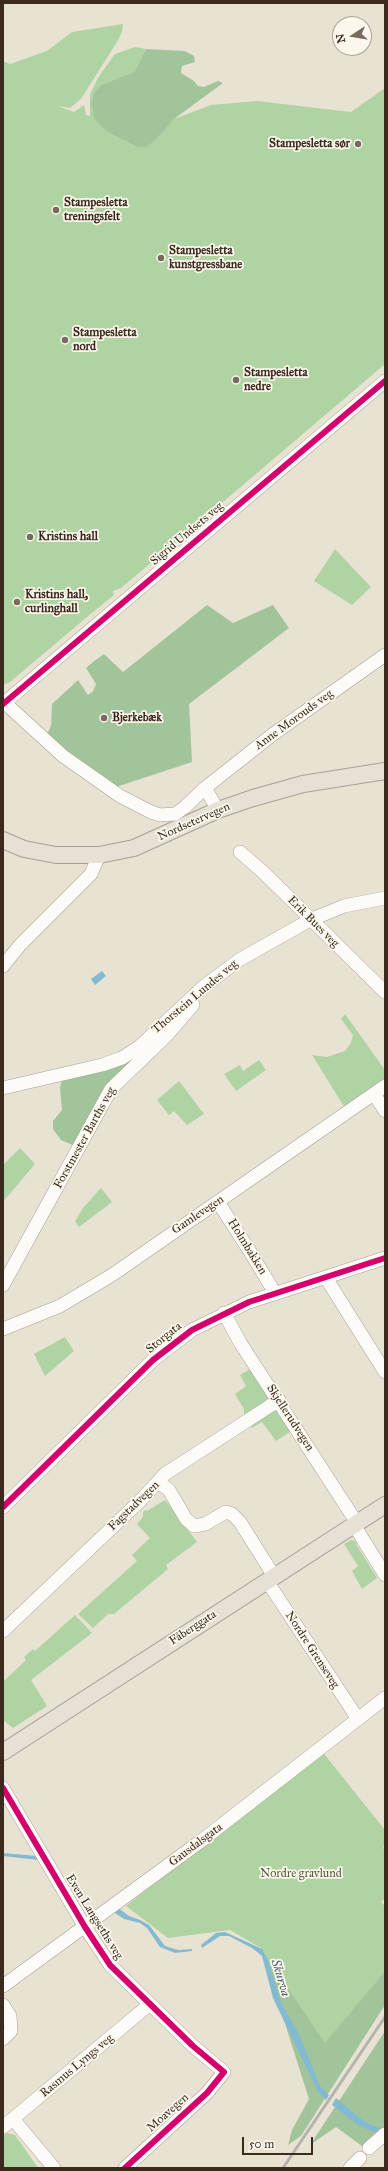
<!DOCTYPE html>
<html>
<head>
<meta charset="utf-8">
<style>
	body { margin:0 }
	#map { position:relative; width:388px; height:2171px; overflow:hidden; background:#e8e2d2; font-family:"IM FELL Great Primer",serif }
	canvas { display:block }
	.frame { position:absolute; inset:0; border:4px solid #3b2a1e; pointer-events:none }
	.north { position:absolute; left:332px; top:16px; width:40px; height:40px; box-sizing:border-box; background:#fbf7ec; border:1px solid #aea59a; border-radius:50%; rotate:258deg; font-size:11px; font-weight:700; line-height:16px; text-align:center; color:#3b2a1e }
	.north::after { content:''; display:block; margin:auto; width:14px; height:18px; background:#786a5d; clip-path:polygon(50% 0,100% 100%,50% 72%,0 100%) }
	.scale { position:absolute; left:242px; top:2137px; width:71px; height:18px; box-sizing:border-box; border:2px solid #3b2a1e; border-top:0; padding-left:5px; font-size:12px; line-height:14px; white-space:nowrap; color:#3b2a1e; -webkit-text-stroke:3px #fbf7ec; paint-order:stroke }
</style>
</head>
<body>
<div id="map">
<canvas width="388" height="2171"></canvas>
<div class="frame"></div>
<div class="north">N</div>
<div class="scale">50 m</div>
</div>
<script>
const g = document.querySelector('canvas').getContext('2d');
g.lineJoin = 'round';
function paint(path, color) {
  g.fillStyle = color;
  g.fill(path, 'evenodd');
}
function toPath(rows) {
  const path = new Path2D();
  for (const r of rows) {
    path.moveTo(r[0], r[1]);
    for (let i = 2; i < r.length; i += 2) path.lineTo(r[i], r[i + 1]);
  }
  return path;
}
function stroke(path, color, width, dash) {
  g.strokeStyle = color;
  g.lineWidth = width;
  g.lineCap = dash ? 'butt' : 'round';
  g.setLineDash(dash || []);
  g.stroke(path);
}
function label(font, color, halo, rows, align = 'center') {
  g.font = font + ' "IM FELL Great Primer",serif';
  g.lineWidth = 3.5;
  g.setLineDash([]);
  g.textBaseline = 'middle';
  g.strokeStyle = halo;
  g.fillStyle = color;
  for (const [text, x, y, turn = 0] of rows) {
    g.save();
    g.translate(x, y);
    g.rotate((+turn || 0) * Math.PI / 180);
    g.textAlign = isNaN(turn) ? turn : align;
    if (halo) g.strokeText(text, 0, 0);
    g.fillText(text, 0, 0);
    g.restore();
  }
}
paint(toPath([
	[123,24,122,32,117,42,81,99,70,108,57,106,74,112,84,105,86,115,90,116,90,94,99,76,115,54,135,47,146,49,134,72,125,77,142,131,211,105,257,101,351,112,385,88,385,364,182,537,121,588,113,591,114,595,93,612,10,682,3,685,3,61,10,64,47,51,72,32],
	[335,549,371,587,352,605,314,581],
	[345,1014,385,1070,385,1079,345,1108,312,1055,327,1057,345,1051,351,1043,353,1035,341,1019],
	[259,1060,266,1070,236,1091,224,1074,240,1065,243,1071],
	[179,1081,204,1114,187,1125,174,1111,169,1115,157,1100],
	[20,1148,35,1164,3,1202,3,1165],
	[101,1188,112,1202,79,1227,75,1221,83,1208],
	[65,1337,74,1351,45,1376,34,1354],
	[252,1368,270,1395,266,1401,244,1415,244,1409,235,1394,246,1386,240,1375],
	[275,1408,293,1430,276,1441,262,1422,252,1428,250,1425],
	[165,1500,197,1542,166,1565,168,1569,114,1614,108,1614,93,1628,78,1614,137,1561,132,1555,150,1538,137,1524,143,1517,143,1512,146,1510,147,1511],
	[351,1540,357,1542,356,1544,377,1578,362,1589,352,1571,358,1566,344,1544],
	[75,1615,92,1633,31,1680,47,1706,13,1728,3,1720,3,1682,26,1660,24,1657,33,1649,35,1651],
	[321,1750,385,1830,385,1844,383,1848,385,1850,385,1898,381,1902,385,1906,385,1971,325,2044,261,1948,230,1930,168,1938,126,1906],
	[6,2133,15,2135,38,2168,3,2168,3,2136]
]), '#b0d3a4');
paint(toPath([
	[146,49,185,51,194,56,195,62,182,66,181,73,194,81,198,86,204,87,218,81,223,83,174,119,154,141,146,147,138,147,108,132,101,126,94,118,92,104,94,93,102,85,134,72],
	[207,605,233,623,273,605,289,628,189,704,192,762,110,789,45,739,51,726,52,704,78,680,88,695,93,691,96,684,86,668,93,662,104,654,123,672],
	[148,1051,75,1146,61,1140,53,1129,53,1121,62,1110,60,1088,62,1080],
	[261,1948,325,2043,385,1971,385,2005,301,2136,288,2145,292,2130,309,2099],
	[385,2031,385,2130,366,2149,336,2127,310,2145]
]), '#a2c49b');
paint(toPath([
	[102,971,106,976,95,985,91,979],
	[3,1853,37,1856,39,1860,3,1856],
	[117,1907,129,1916,140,1920,149,1925,165,1946,178,1950,192,1949,192,1951,175,1953,160,1947,147,1928,140,1923,124,1919,112,1911],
	[225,1932,262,1949,268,1961,281,2003,299,2034,320,2086,329,2095,326,2100,318,2092,273,1998,262,1956,252,1948,229,1936,220,1936,202,1948,201,1945,216,1933],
	[336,2098,365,2122,380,2128,377,2133,359,2126,332,2105]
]), '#82bad2');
const minor = toPath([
	[5,703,63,756,120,796,151,812,160,815,175,814,185,807,205,788,218,810],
	[3,704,385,381],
	[205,788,272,735,385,655],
	[240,852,263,872,385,992],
	[3,966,20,945,91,874,99,855],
	[3,1088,102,1065,122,1058,139,1047,203,987,239,960,310,920,344,906,385,898],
	[374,1094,385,1111],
	[218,1202,249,1250,275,1293],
	[326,1278,385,1372],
	[3,1285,111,1089,167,1035,193,1005],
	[224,1313,241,1344,357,1523],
	[3,1329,60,1306,112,1275,385,1086],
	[156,1485,161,1484,169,1490,186,1519,194,1526,205,1524,226,1512,232,1514,240,1522,274,1576],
	[3,1507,153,1360,192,1330,249,1302,385,1258],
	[354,1525,385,1575],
	[267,1581,358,1719],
	[3,1631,140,1501,165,1474,279,1400],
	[3,1788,85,1927,110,1965,193,2046,224,2072,207,2093,125,2168],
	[3,1986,201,1841,385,1698],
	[3,2005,10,2016,11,2031,3,2039],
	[13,2119,54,2168],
	[3,2127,150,2004],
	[369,2148,385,2134],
	[350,2168,360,2158]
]);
const major = toPath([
	[3,840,24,849,56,855,99,855,134,848,218,810,253,798,303,784,385,771],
	[3,1752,385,1505]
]);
stroke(minor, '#a6a196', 14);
stroke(major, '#a6a196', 18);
stroke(minor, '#fcfbf8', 13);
stroke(major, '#e6e1d4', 16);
stroke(toPath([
	[283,2168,385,2017]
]), '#b6b3af', 3);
stroke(toPath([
	[3,704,385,381],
	[3,1507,153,1360,192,1330,249,1302,385,1258],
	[3,1788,85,1927,110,1965,193,2046,224,2072,207,2093,125,2168]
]), '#d6006c', 6);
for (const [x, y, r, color] of [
	[358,144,4,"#786a5d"],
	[56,210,4,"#786a5d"],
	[161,258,4,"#786a5d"],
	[65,340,4,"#786a5d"],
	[236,380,4,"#786a5d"],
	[30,537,4,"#786a5d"],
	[17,602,4,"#786a5d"],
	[104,718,4,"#786a5d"]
]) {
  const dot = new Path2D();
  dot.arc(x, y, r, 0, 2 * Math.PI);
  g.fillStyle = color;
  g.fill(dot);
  stroke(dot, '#fbf7ec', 1.5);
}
label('bold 12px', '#3b2a1e', '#fbf7ec', [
	["Stampesletta sør",350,144,"right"],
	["Stampesletta",64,203],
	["treningsfelt",64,217],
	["Stampesletta",169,251],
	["kunstgressbane",169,265],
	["Stampesletta",73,333],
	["nord",73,347],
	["Stampesletta",244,373],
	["nedre",244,387],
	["Kristins hall",38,537],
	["Kristins hall,",25,595],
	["curlinghall",25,609],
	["Bjerkebæk",112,718]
], 'left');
label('12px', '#3b2a1e', '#fbf7ec', [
	["Sigrid Undsets veg",187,534,-40],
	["Anne Morouds veg",294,720,-36],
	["Nordsetervegen",194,822,-24],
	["Erik Bues veg",313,922,45],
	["Thorstein Lundes veg",195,997,-40],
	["Forstmester Barths veg",85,1138,-61],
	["Gamlevegen",198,1215,-34],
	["Holmbakken",247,1247,58],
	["Storgata",164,1338,-39],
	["Skjellerudvegen",290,1418,57],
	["Fagstadvegen",134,1506,-44],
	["Fåberggata",193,1628,-33],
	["Nordre Grenseveg",312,1650,57],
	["Gausdalsgata",196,1845,-37],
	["Even Langseths veg",94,1917,58],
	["Rasmus Lyngs veg",77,2066,-40],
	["Moavegen",168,2113,-42]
]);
label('12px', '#50593b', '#fbf7ec', [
	["Nordre gravlund",301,1874]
]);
label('italic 13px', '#465d66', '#fbf7ec', [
	["Skurva",280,1978,73]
]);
</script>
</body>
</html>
